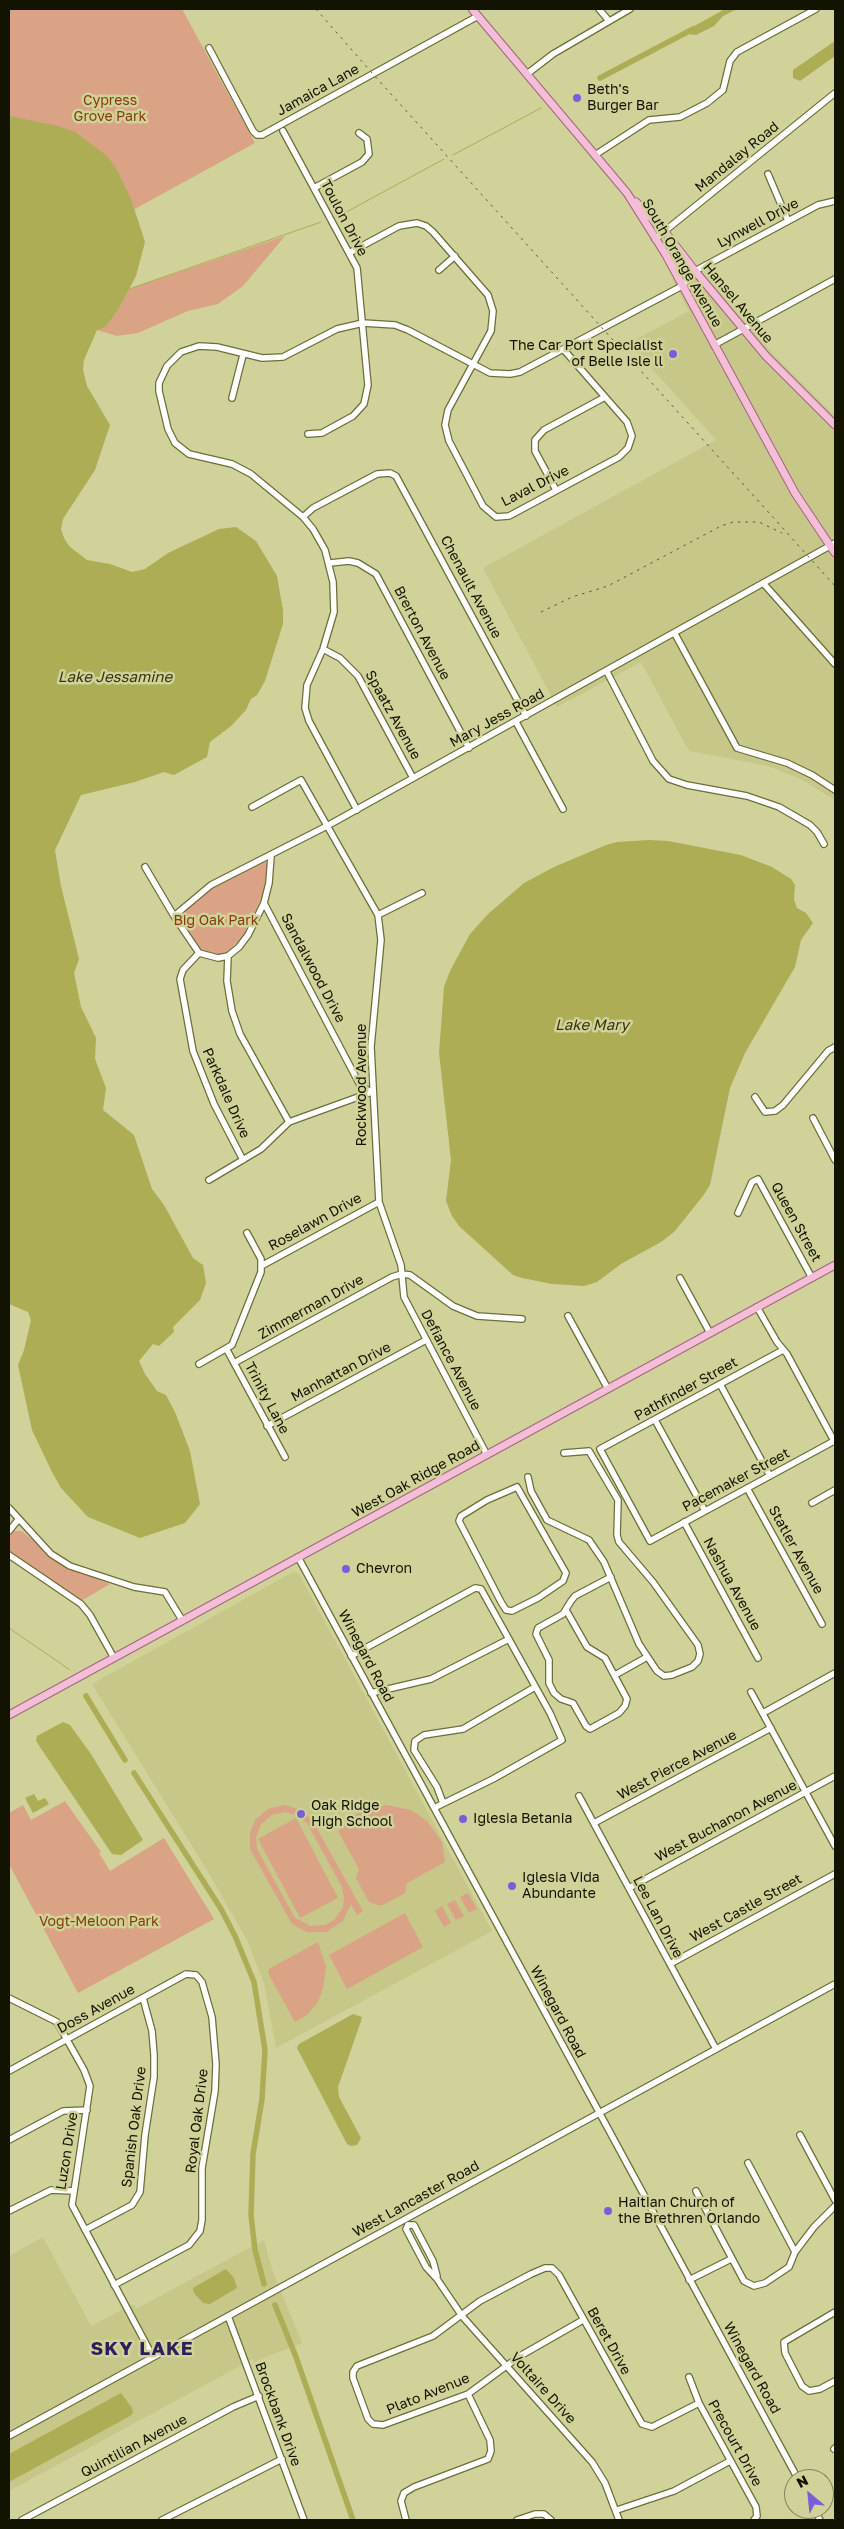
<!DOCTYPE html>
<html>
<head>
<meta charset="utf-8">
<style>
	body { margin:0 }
	#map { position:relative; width:844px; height:2529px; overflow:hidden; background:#d0d299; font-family:"Golos Text",sans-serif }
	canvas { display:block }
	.frame { position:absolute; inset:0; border:10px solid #131301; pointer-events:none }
	.north { position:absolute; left:784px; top:2469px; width:50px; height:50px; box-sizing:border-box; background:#d0d299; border:1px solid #84865c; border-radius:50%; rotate:332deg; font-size:14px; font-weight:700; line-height:20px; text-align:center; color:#131301 }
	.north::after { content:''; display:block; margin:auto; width:18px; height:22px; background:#785ed9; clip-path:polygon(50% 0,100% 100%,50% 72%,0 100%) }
</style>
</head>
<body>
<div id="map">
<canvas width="844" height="2529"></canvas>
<div class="frame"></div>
<div class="north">N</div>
</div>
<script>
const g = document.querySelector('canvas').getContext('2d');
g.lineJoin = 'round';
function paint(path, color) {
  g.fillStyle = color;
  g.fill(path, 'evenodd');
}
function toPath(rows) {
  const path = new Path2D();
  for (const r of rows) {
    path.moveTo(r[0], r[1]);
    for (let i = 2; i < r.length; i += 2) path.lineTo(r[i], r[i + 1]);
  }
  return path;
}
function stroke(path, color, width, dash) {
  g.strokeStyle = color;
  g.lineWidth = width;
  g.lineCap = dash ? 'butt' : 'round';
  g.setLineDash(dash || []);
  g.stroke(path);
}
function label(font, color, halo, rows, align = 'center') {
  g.font = font + ' "Golos Text",sans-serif';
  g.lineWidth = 5;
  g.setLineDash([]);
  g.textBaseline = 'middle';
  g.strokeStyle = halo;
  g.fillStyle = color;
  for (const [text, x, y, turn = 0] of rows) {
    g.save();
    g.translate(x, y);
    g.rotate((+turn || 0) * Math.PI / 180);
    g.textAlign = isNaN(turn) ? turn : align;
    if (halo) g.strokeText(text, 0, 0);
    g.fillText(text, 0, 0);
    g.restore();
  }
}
paint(toPath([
	[697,266,772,353,835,416,835,800,800,779,769,766,689,751,641,662,557,707,483,568,716,440,629,343,689,311,672,279],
	[293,1572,299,1574,492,1931,276,2048,264,1983,247,1940,210,1875,92,1684],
	[43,2237,91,2326,133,2304,136,2309,264,2240,272,2269,302,2343,254,2362,253,2359,9,2491,9,2256]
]), '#c6c788');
paint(toPath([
	[9,9,182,9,255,143,9,278],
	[285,236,243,286,218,304,188,311,138,333,117,336,97,330,105,326,117,312,129,289],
	[265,862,269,864,266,888,245,934,228,952,216,955,202,951,183,925,181,915,205,891],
	[11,1531,22,1531,52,1557,70,1568,110,1584,81,1601,9,1551,9,1534],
	[65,1801,101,1852,99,1853,110,1871,164,1838,214,1919,78,1993,9,1864,9,1813,23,1805,31,1820],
	[285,1805,301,1810,312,1820,363,1911,357,1915,351,1904,343,1921,326,1932,307,1932,292,1924,250,1849,250,1833,255,1820,268,1809],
	[285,1812,296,1815,307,1823,342,1887,344,1898,343,1908,334,1920,325,1925,311,1926,295,1918,257,1849,256,1837,261,1824,272,1815],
	[386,1805,411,1810,427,1821,442,1842,445,1862,407,1883,405,1893,381,1906,369,1902,356,1878,359,1869,338,1831,359,1812],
	[296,1818,338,1898,300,1918,258,1839],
	[468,1893,477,1909,469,1913,460,1897],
	[455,1900,464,1916,456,1920,447,1904],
	[442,1906,451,1923,444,1927,435,1911],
	[405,1913,423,1947,347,1989,329,1955],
	[318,1942,326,1967,323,1988,318,2002,307,2015,295,2022,268,1973,269,1969]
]), '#daa386');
paint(toPath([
	[725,9,737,9,723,16,714,26,696,35,688,34,689,29],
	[835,41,835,56,800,81,793,78,793,70],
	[9,116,58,126,75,132,107,156,116,168,131,199,145,242,136,276,117,312,105,327,97,330,84,360,83,370,87,386,110,425,95,470,63,519,61,529,64,538,69,546,87,560,110,564,132,572,145,569,168,553,219,529,236,527,256,541,277,576,283,610,283,624,265,681,257,695,251,699,246,710,231,726,210,742,207,757,174,775,164,772,135,782,81,795,55,850,61,886,79,959,74,973,81,1007,96,1038,95,1059,106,1088,103,1110,134,1135,152,1189,164,1205,193,1258,203,1265,206,1283,200,1300,173,1327,174,1332,159,1346,153,1344,139,1361,145,1374,157,1391,166,1395,175,1412,190,1451,200,1504,185,1523,140,1538,88,1517,61,1488,52,1472,32,1430,18,1365,24,1350,31,1320,28,1312,9,1304],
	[649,840,668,841,741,855,772,867,791,879,795,885,794,900,797,908,806,913,813,923,801,940,795,967,745,1053,730,1088,710,1185,703,1196,674,1232,661,1242,621,1264,597,1282,584,1286,552,1284,522,1278,513,1275,459,1226,452,1216,446,1201,451,1160,439,1053,444,987,450,971,470,934,488,914,524,883,554,867,606,845,617,842],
	[63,1722,70,1725,91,1754,143,1840,121,1855,112,1854,36,1741,37,1736],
	[34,1794,38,1801,45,1798,49,1804,33,1813,25,1798],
	[353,2014,362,2017,361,2021,338,2087,339,2097,361,2138,357,2145,351,2146,347,2144,297,2048,299,2044],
	[226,2269,234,2278,237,2288,210,2304,203,2303,194,2293,193,2288],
	[121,2393,132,2408,133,2413,130,2416,9,2482,9,2454]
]), '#acad54');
stroke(toPath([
	[453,155,541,108],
	[339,216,444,159],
	[129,289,321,222],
	[9,1628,70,1670]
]), '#acad54', 1);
stroke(toPath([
	[600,78,693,29],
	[86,1696,125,1760],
	[134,1773,221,1909,235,1936,254,1982,265,2050,262,2099,253,2154,251,2215,255,2250,264,2284],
	[275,2305,296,2357,353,2520]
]), '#acad54', 5.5);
const minor = toPath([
	[599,9,609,21],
	[209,48,253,131,257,135,262,135,478,16],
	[527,74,553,54,630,9],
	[283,131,357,268,368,385,364,404,353,416,322,433,308,434],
	[595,155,649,120,680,117,707,103,723,90,730,61,737,52,816,9],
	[768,174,788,221],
	[314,188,362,162,369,154,367,139,359,133],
	[655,239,835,93],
	[349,253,399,226,417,223,426,226,433,232,488,295,493,311,491,331,448,410,445,425,449,441,483,506,496,517,509,516,619,457,628,448,632,436,627,422,564,350],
	[439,270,455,256],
	[714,345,835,279],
	[232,398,243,355],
	[556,490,535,451,535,440,544,430,605,397],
	[303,517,313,508,377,474,390,473,396,476,526,716],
	[330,563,349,561,358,563,376,574,469,748],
	[764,584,835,664],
	[675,634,737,748,787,763,812,775,835,790],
	[323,649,340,658,358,676,413,778],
	[607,672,653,761,669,779,687,785,747,796,779,807,810,825,817,832,824,844],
	[516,722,563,809],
	[252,807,301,780,378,915,381,940,371,1047,379,1202,401,1265,404,1297,487,1455],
	[357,810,309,721,305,708,307,685,323,649,334,612,333,582,325,550,313,529,303,517,251,474,232,464,189,454,175,443,168,429,159,391,159,383,167,366,181,352,199,346,217,347,262,358,283,357,337,329,363,323,395,325,408,330,490,373,510,374,520,372,682,286,695,271,818,205,835,201],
	[145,867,174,916,199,953,218,958,228,956,239,947,248,935,264,903,269,883,271,856],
	[264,903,361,1087,372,1092],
	[378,915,422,893],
	[174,916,211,885,327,826,835,543],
	[199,953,183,970,180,979,193,1051,214,1104,243,1160],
	[228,956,227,981,232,1011,240,1034,289,1122],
	[755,1097,765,1112,775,1111,783,1105,828,1051,835,1047],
	[813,1118,835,1160],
	[209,1180,261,1149,289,1122,372,1092],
	[738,1213,752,1182,758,1179,812,1278],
	[263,1265,379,1202],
	[680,1278,710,1333],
	[757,1307,777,1342,787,1354,834,1441,650,1541,600,1449,783,1350],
	[568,1316,608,1389],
	[227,1350,285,1457],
	[234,1363,392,1277,402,1274,410,1275,453,1306,477,1316,522,1319],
	[199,1364,232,1345,261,1272,261,1259,247,1233],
	[720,1384,770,1476],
	[655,1420,705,1511],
	[267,1426,426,1340],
	[528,1477,531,1491,547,1520,589,1540,604,1562,639,1644,657,1671,664,1676,672,1675,692,1667,698,1661,700,1654,698,1645,653,1582,619,1542,617,1535,618,1500,589,1451,564,1453],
	[517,1487,566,1573,563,1581,538,1598,512,1611,506,1610,501,1602,459,1521,461,1516,487,1500,517,1487],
	[747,1488,822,1624],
	[812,1503,835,1490],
	[9,1508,51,1554,70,1566,134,1587,165,1592,182,1620],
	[684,1522,758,1658],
	[9,1531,18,1520],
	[9,1555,81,1604,90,1615,114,1658],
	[298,1557,798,2479],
	[566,1610,587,1647,605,1658,627,1699,625,1706,619,1713,590,1729,586,1726,573,1703,561,1699,554,1693,549,1683,549,1660,536,1634,538,1628,563,1614,571,1601,575,1596,611,1577],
	[351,1656,475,1588,481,1589,550,1713,562,1740,493,1779,434,1808],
	[615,1675,647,1657],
	[751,1692,835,1846],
	[371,1693,431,1679,509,1639],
	[763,1713,835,1673],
	[579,1796,716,2049],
	[443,1803,437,1787,414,1750,415,1741,424,1735,463,1729,535,1687],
	[594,1823,771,1728],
	[629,1888,835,1776],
	[670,1964,835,1874],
	[9,1998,57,2022,84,2070,90,2086,72,2205,153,2357],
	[9,2071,186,1974,196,1975,202,1982,212,2017,216,2064,215,2091,202,2168,202,2220,200,2231,189,2245,114,2285],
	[800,2135,835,2200],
	[9,2140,63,2111,87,2110],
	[748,2163,795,2252],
	[696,2191,744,2281,754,2286,765,2283,789,2267,795,2252,814,2227,835,2206],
	[9,2211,51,2190,73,2191],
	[408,2225,406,2229,426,2267,437,2279,462,2316,592,2462,605,2483,619,2520],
	[408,2225,414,2225,433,2261,437,2276],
	[85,2230,132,2205,140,2192,145,2135,154,2077,154,2055,152,2031,143,1998],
	[689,2280,731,2259],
	[835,2312,784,2342,785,2353,802,2386,809,2391,820,2389,835,2381],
	[228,2316,304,2520],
	[583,2320,520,2356,468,2394,383,2425,373,2424,368,2419,353,2378,353,2372,357,2366,433,2336,480,2301,531,2274,545,2268,552,2268,559,2275,642,2424,652,2427,699,2403],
	[689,2377,699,2403,756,2507,757,2516,754,2520],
	[9,2436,835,1984],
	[834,2449,835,2448],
	[814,2509,820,2520],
	[617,2510,674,2491,730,2461],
	[22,2520,233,2407,259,2396],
	[162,2520,282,2459],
	[406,2520,401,2501,404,2493,414,2487,488,2459,491,2451,490,2440,468,2394],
	[517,2520,535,2514,544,2514,551,2520]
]);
const major = toPath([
	[472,9,627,193,666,255,795,493,835,553],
	[636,202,665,232,695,271,766,356,835,425],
	[9,1715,835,1265]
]);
stroke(minor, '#6d6e39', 8);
stroke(major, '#a1667d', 9);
stroke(minor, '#fff', 5.5);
stroke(major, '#f4bed9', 7);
stroke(toPath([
	[316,9,372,73,835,586],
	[541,612,572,597,608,586,721,526,733,522,759,522,782,533]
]), '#585939', 1, [2.5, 5]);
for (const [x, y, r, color] of [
	[577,98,5,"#785ed9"],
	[673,354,5,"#785ed9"],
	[346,1569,5,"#785ed9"],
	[301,1814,5,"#785ed9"],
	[463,1819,5,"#785ed9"],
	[512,1886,5,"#785ed9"],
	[608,2211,5,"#785ed9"]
]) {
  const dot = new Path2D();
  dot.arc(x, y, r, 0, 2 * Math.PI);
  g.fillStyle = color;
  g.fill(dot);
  stroke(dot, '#d0d299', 2);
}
label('14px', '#131301', '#d0d299', [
	["Jamaica Lane",318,90,-29],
	["Mandalay Road",737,157,-39],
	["Toulon Drive",344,218,62],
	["Lynwell Drive",758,223,-28],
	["South Orange Avenue",682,263,60],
	["Hansel Avenue",738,303,50],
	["Laval Drive",535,486,-27],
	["Chenault Avenue",471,587,62],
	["Brerton Avenue",422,633,62],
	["Spaatz Avenue",393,715,61],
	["Mary Jess Road",497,718,-29],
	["Sandalwood Drive",313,968,62],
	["Rockwood Avenue",362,1085,-90],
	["Parkdale Drive",226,1093,66],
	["Roselawn Drive",315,1222,-29],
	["Queen Street",796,1222,61],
	["Zimmerman Drive",311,1307,-29],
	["Defiance Avenue",451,1360,62],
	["Manhattan Drive",341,1372,-28],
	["Pathfinder Street",686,1389,-29],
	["Trinity Lane",267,1398,62],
	["West Oak Ridge Road",416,1479,-29],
	["Pacemaker Street",736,1480,-28],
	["Statler Avenue",796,1550,61],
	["Nashua Avenue",732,1584,61],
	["Winegard Road",366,1656,62],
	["West Pierce Avenue",677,1765,-28],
	["West Buchanon Avenue",726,1821,-28],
	["West Castle Street",746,1908,-29],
	["Lee Lan Drive",658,1917,62],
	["Doss Avenue",96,2009,-29],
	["Winegard Road",558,2012,62],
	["Royal Oak Drive",197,2121,-83],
	["Spanish Oak Drive",134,2127,-83],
	["Luzon Drive",67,2151,-81],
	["West Lancaster Road",416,2199,-29],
	["Beret Drive",609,2341,61],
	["Winegard Road",752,2368,61],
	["Voltaire Drive",543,2388,48],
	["Plato Avenue",428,2394,-22],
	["Brockbank Drive",278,2414,70],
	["Precourt Drive",735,2443,61],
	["Quintilian Avenue",134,2446,-28]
]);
label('14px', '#131301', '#d0d299', [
	["Beth's",587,90],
	["Burger Bar",587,106],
	["The Car Port Specialist",663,346,"right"],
	["of Belle Isle ll",663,362,"right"],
	["Chevron",356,1569],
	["Oak Ridge",311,1806],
	["High School",311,1822],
	["Iglesia Betania",473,1819],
	["Iglesia Vida",522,1878],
	["Abundante",522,1894],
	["Haitian Church of",618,2203],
	["the Brethren Orlando",618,2219]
], 'left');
label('14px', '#853d0a', '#d0d299', [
	["Cypress",110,101],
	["Grove Park",110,117],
	["Big Oak Park",216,921],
	["Vogt-Meloon Park",99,1922]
]);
label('italic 15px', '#35350e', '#d0d299', [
	["Lake Jessamine",115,677],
	["Lake Mary",592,1025]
]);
g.letterSpacing = '1px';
label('bold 19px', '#2d205a', '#d0d299', [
	["SKY LAKE",142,2349]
]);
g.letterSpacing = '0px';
</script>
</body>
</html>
